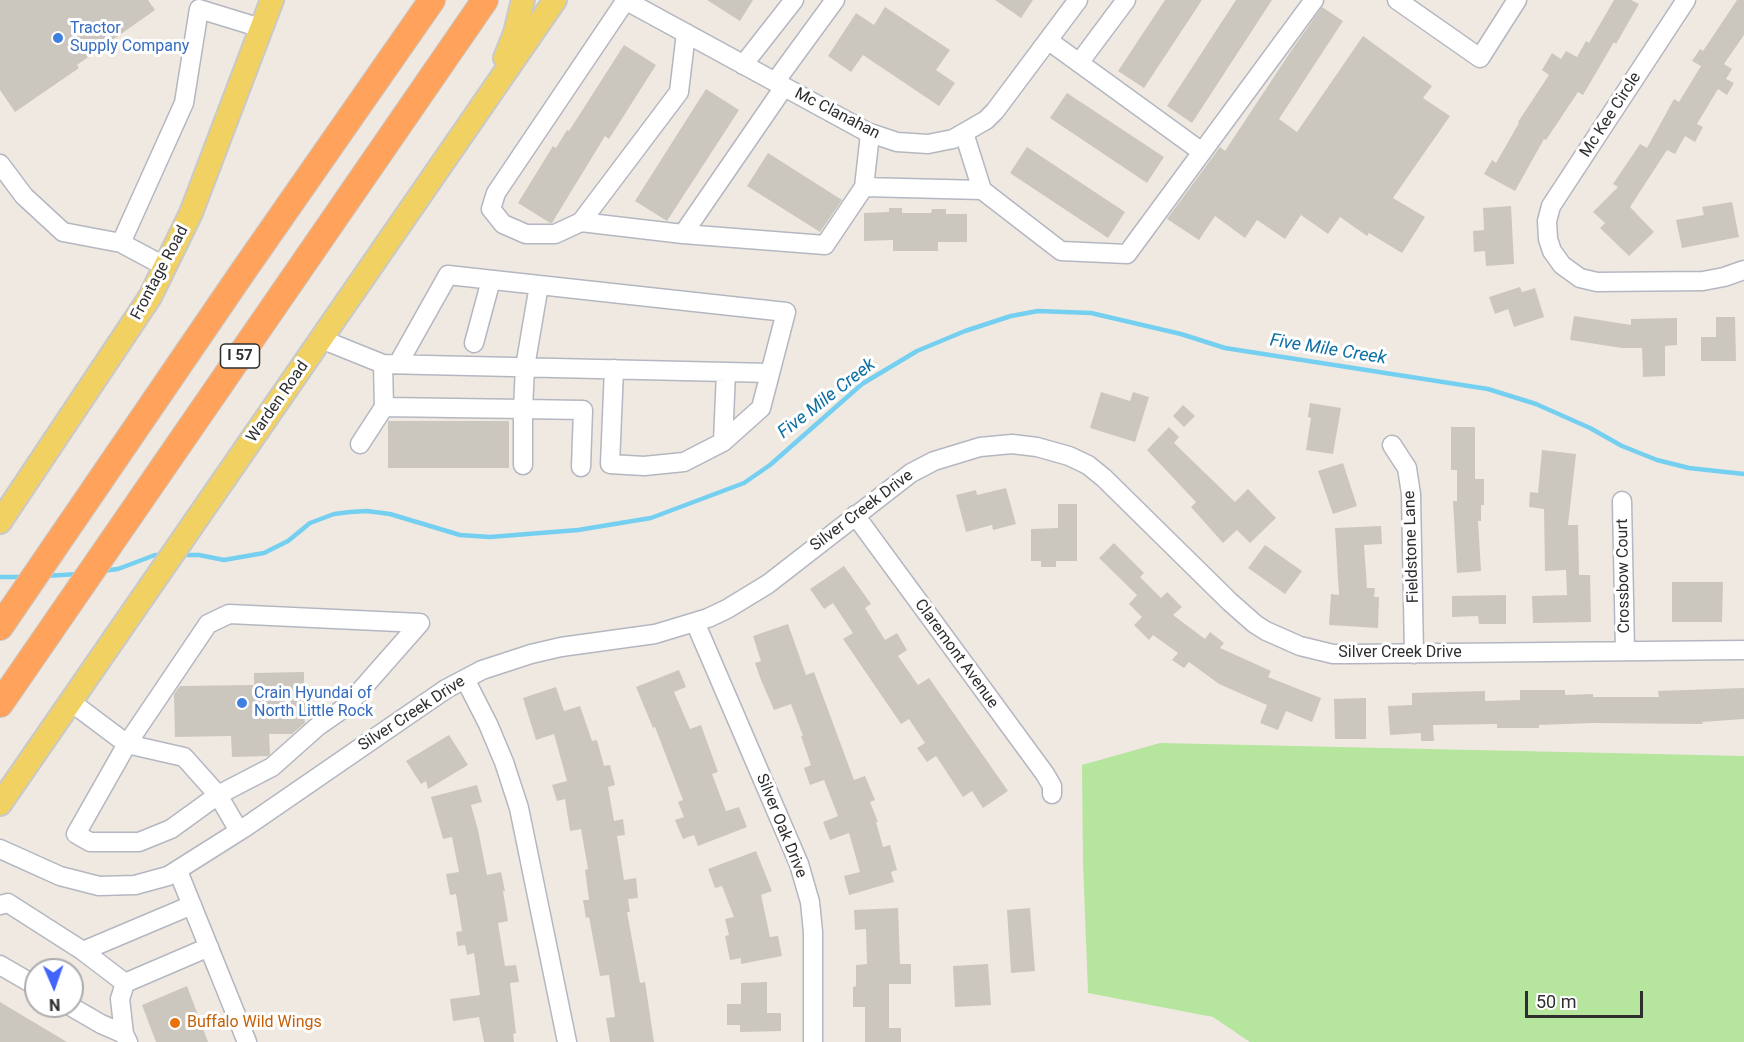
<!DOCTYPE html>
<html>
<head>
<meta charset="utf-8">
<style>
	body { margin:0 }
	#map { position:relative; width:1744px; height:1042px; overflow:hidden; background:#efe9e1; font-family:Roboto,sans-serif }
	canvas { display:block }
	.north { position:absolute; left:24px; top:958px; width:60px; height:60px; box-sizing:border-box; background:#fff; border:2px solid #ababab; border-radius:50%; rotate:178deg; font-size:16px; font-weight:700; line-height:24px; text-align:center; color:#2e2e2e }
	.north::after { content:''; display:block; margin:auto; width:21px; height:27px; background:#4264fb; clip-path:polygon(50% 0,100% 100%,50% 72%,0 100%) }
	.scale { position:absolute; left:1525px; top:991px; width:118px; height:27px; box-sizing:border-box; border:3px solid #2e2e2e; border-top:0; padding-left:8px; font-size:18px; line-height:21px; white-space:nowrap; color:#2e2e2e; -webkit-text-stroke:4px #fff; paint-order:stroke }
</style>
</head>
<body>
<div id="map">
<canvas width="1744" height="1042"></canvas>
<div class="north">N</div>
<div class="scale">50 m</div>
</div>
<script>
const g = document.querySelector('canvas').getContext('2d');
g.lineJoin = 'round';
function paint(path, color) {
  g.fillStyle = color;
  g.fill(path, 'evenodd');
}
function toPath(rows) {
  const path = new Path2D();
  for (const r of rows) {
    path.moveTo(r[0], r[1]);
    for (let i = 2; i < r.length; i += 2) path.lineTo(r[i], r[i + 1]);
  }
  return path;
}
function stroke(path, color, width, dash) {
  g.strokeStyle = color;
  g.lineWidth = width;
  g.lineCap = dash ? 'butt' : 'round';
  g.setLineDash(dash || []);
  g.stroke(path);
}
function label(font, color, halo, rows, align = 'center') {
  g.font = font + ' Roboto,sans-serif';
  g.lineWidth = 6;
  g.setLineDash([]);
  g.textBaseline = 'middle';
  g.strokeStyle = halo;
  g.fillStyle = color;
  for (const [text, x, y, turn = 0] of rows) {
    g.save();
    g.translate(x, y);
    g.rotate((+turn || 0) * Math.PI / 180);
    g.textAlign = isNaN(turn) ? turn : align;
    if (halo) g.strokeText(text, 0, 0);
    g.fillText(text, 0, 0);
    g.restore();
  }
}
paint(toPath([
	[1160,743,1744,756,1744,1042,1250,1042,1213,1017,1088,993,1083,862,1082,765]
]), '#b6e59e');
stroke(toPath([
	[180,555,199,555,224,560,264,553,288,541,310,523,334,514,350,512,367,511,390,514,460,535,490,537,578,530,651,518,744,483,770,465,862,384,917,351,965,331,1011,316,1038,311,1091,313,1181,334,1225,348,1488,389,1536,404,1590,428,1622,446,1657,460,1689,468,1744,474],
	[101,571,118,569,155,555,162,555],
	[45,576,78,574],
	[0,577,24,577]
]), '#75cff0', 4.5);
paint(toPath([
	[0,0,148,0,155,10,77,65,79,68,15,112,0,90],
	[707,0,753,0,740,21],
	[995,0,1033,0,1021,18],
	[1165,0,1202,0,1144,88,1118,71],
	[1236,0,1272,0,1192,123,1167,106],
	[1614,0,1631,0,1639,4,1616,44,1614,42,1583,95,1578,92,1546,140,1544,139,1515,191,1484,174,1492,160,1496,163,1519,123,1518,122,1549,75,1542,70,1552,53,1561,59,1566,51,1577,57,1586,41,1589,43],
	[1737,0,1744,0,1744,35,1724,64,1732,69,1726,79,1734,83,1727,95,1718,89,1697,124,1703,127,1695,142,1685,136,1675,154,1667,150,1630,207,1654,232,1629,256,1600,228,1605,223,1593,212,1618,187,1613,184,1640,144,1647,148,1674,99,1679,102,1701,66,1692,61,1700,49,1703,51],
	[885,7,950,50,936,70,955,83,939,106,863,55,851,72,828,56,856,13,874,25],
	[1322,7,1343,21,1279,119,1297,132,1363,36,1432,86,1423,98,1450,116,1393,198,1425,217,1402,253,1369,233,1367,236,1340,217,1328,234,1301,215,1285,239,1257,220,1245,238,1215,216,1199,240,1167,219,1220,147,1225,151,1291,51],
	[624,45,656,65,609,139,605,136,552,223,550,223,518,203,553,146,556,148,567,130,569,131],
	[706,89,739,110,667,221,635,201],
	[1067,93,1164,157,1147,183,1050,118],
	[1027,147,1125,212,1108,238,1010,173],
	[768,153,842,200,820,232,747,186],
	[1732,202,1739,237,1682,248,1676,220,1704,215,1702,207],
	[1511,206,1514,264,1486,266,1485,251,1474,252,1473,231,1484,230,1483,208],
	[889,208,902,208,902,213,931,213,932,209,946,209,946,214,967,214,967,242,938,242,938,251,893,251,893,240,864,241,864,213,889,212],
	[1520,287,1522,292,1535,288,1544,317,1514,327,1508,309,1495,314,1489,297],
	[1574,316,1631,325,1631,319,1677,318,1677,345,1665,346,1665,376,1643,377,1642,348,1622,348,1570,340],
	[1716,317,1735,317,1736,361,1701,361,1701,337,1716,337],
	[1101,392,1130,401,1133,392,1149,397,1135,442,1090,428],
	[1310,403,1341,408,1333,454,1306,450,1311,418,1308,417],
	[1183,405,1195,416,1184,427,1173,416],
	[509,421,509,468,388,468,388,421],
	[1169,427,1179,437,1174,443,1235,502,1248,489,1276,518,1250,543,1237,530,1223,543,1191,507,1196,502,1147,450],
	[1451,427,1475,427,1475,479,1484,479,1484,505,1481,505,1481,521,1478,521,1481,571,1457,573,1453,501,1457,501,1457,470,1451,470],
	[1542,450,1576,454,1568,525,1578,525,1579,575,1590,575,1591,622,1533,623,1532,596,1567,595,1566,570,1545,571,1544,509,1529,507,1530,492,1538,493],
	[1343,463,1357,506,1333,514,1318,471],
	[1006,488,1016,524,993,530,992,525,966,532,956,495,976,490,977,495],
	[1058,504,1077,504,1077,561,1056,561,1056,567,1041,567,1041,561,1031,561,1031,529,1058,528],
	[1381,526,1382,544,1364,545,1367,588,1375,588,1374,597,1379,597,1378,628,1329,625,1331,594,1339,595,1335,528],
	[1114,543,1144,573,1140,577,1161,598,1167,592,1182,607,1173,615,1205,639,1210,632,1224,643,1220,648,1271,671,1268,677,1321,698,1312,722,1286,711,1278,730,1260,723,1267,705,1219,684,1189,662,1184,668,1172,660,1178,653,1153,635,1149,640,1134,625,1142,617,1129,604,1137,595,1099,558],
	[1265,545,1302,571,1285,594,1248,568],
	[844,566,871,604,865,608,885,640,897,633,907,650,898,656,918,685,929,678,1008,791,983,808,972,791,963,797,936,756,927,762,917,748,925,743,909,719,901,724,843,639,853,633,833,603,824,609,810,589],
	[1672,582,1723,582,1722,622,1672,622],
	[1506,595,1506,624,1479,624,1478,616,1452,617,1452,596],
	[788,624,806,675,814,672,854,780,865,776,875,800,870,802,878,822,876,822,883,847,890,845,897,870,891,872,894,882,849,895,844,876,860,872,849,833,830,840,823,822,838,816,824,780,810,785,804,768,811,765,801,736,803,736,791,704,774,710,761,680,755,663,761,661,753,636],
	[679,670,686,687,674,692,690,729,701,725,718,772,712,774,726,811,739,807,747,827,698,846,694,835,683,839,675,820,684,817,678,802,683,800,655,727,653,728,636,687],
	[304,672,304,692,309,692,309,714,304,714,305,723,292,734,269,734,270,754,268,756,232,757,231,736,175,737,174,694,180,686,254,685,254,673],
	[556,687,564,711,580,706,592,741,597,740,604,766,610,765,615,785,608,787,614,821,623,819,625,835,617,836,624,880,636,878,638,898,628,899,630,912,627,912,640,983,645,982,654,1042,610,1042,606,1018,615,1017,609,975,600,976,589,917,586,918,583,900,589,900,585,870,588,869,581,829,570,831,565,799,557,801,552,785,567,781,554,734,536,740,523,698],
	[1744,688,1744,719,1702,722,1703,724,1593,723,1539,725,1539,728,1497,728,1497,724,1433,725,1434,741,1421,741,1421,733,1390,735,1388,706,1412,705,1412,693,1485,691,1485,701,1520,700,1520,690,1565,690,1565,695,1593,694,1593,697,1659,697,1658,691],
	[1366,698,1366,739,1335,739,1334,699],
	[449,735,468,765,428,789,426,781,421,784,406,761],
	[477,785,482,802,471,805,478,830,487,875,501,872,505,891,503,891,508,921,498,923,505,966,516,965,519,982,510,983,516,1033,513,1034,514,1042,484,1042,479,1017,453,1021,450,999,480,995,474,953,467,955,465,945,458,946,456,932,462,931,456,894,450,895,446,874,459,872,452,837,443,839,431,797],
	[756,851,772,891,761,895,770,937,778,936,782,956,741,964,741,958,730,960,725,936,729,935,725,919,734,917,722,886,715,888,708,869],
	[898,908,900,964,911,964,911,984,889,984,889,1028,901,1028,901,1042,865,1042,865,1007,853,1007,853,987,856,986,856,965,867,964,866,929,855,930,854,910],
	[1030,908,1035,971,1011,973,1007,910],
	[988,964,991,1005,955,1007,953,966],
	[767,982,767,1013,781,1013,781,1031,740,1032,740,1025,727,1025,727,1004,741,1004,741,983],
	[187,986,208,1042,156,1042,142,1005],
	[0,1002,67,1042,0,1042]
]), '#cbc7bf');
const minor = toPath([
	[625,0,867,132,897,142,928,144,953,139,986,120,995,111,1078,0],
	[626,0,496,193,491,209,503,224,526,234,555,234,581,222,679,92,686,33],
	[1397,0,1480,58,1517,0],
	[1686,0,1551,206,1547,221,1548,239,1552,251,1562,265,1580,278,1597,282,1703,281,1724,277,1744,270],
	[1049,41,1202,152],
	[1079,63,1126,0],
	[743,65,794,0],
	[775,82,835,0],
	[0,164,24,196,63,232,121,243],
	[864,187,982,190,964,133],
	[982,190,1061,251,1127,254,1314,0],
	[581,222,683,234,784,87],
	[683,234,825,245,864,187,870,134],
	[166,267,121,243,184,103,199,9,261,28],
	[539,285,786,312,761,408,723,442],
	[321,339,383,364,770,373],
	[474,343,491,280],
	[383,364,384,407,523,409,525,367,539,285,448,275,398,364],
	[614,369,610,464,644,466,684,462,723,442,726,372],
	[360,444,384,407],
	[1392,445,1407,468,1411,494,1414,654],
	[523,465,523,409,583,410,581,467],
	[1622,501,1625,651],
	[855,515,1045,774,1052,786,1052,794],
	[695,622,799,864,810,902,813,932,813,1042],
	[465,679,488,724,504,762,519,808,567,1042],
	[71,702,127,744,208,624,229,614,420,623,347,706,317,727,272,767,218,795,239,831],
	[127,744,184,757,218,795,171,829,139,842,90,842,76,834,127,744],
	[0,849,60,876,99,886,135,885,168,876,244,828,446,689,482,670,531,654,561,647,655,634,708,618,727,609,768,584,911,473,934,461,980,447,1012,444,1037,447,1069,456,1088,465,1104,478,1230,602,1255,624,1266,631,1300,646,1333,654,1350,654,1744,650],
	[178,871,247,1042],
	[0,905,8,903,83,951,192,905],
	[83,951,125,983],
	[0,965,36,986],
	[70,1006,101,1024,124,1034,128,1042],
	[124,1034,120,999,125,983,209,947]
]);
const major = toPath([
	[505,58,515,33,523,0],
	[0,522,150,297,191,213,272,0],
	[0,804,555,0]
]);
const highway = toPath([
	[0,627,244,270,432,0],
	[0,704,485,0]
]);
stroke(minor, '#b4b7c1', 21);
stroke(major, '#c9c9c9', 26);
stroke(highway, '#c9c9c9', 28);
stroke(minor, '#fff', 18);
stroke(major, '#f2d163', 22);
stroke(highway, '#ffa35c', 26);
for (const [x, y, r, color] of [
	[58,38,6,"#3f7fe0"],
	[242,703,6,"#3f7fe0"],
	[175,1023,6,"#e8710a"]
]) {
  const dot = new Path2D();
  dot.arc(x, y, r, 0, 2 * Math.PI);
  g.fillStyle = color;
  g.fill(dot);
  stroke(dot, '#fff', 2);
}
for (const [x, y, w] of [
	[240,356,39]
]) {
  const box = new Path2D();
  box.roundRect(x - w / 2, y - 12, w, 24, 4.5);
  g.fillStyle = '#fff';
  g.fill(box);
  stroke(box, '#2e2e2e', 1.5);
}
label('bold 15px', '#2e2e2e', null, [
	["I 57",240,356]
]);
label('16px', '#366cbe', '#fff', [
	["Tractor",70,29],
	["Supply Company",70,47],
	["Crain Hyundai of",254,694],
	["North Little Rock",254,712]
], 'left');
label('16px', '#2e2e2e', '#fff', [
	["Mc Clanahan",837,114,27],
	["Mc Kee Circle",1611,115,-57],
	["Frontage Road",160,273,-62],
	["Warden Road",278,402,-55],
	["Silver Creek Drive",862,511,-37],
	["Fieldstone Lane",1412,547,-92],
	["Crossbow Court",1624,576,-91],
	["Silver Creek Drive",1400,653],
	["Claremont Avenue",956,654,54],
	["Silver Creek Drive",412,714,-33],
	["Silver Oak Drive",781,826,68]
]);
label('16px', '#c56008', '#fff', [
	["Buffalo Wild Wings",187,1023]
], 'left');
label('italic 18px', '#0d6fa3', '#fff', [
	["Five Mile Creek",1328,350,9],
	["Five Mile Creek",827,399,-38]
]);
</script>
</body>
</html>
